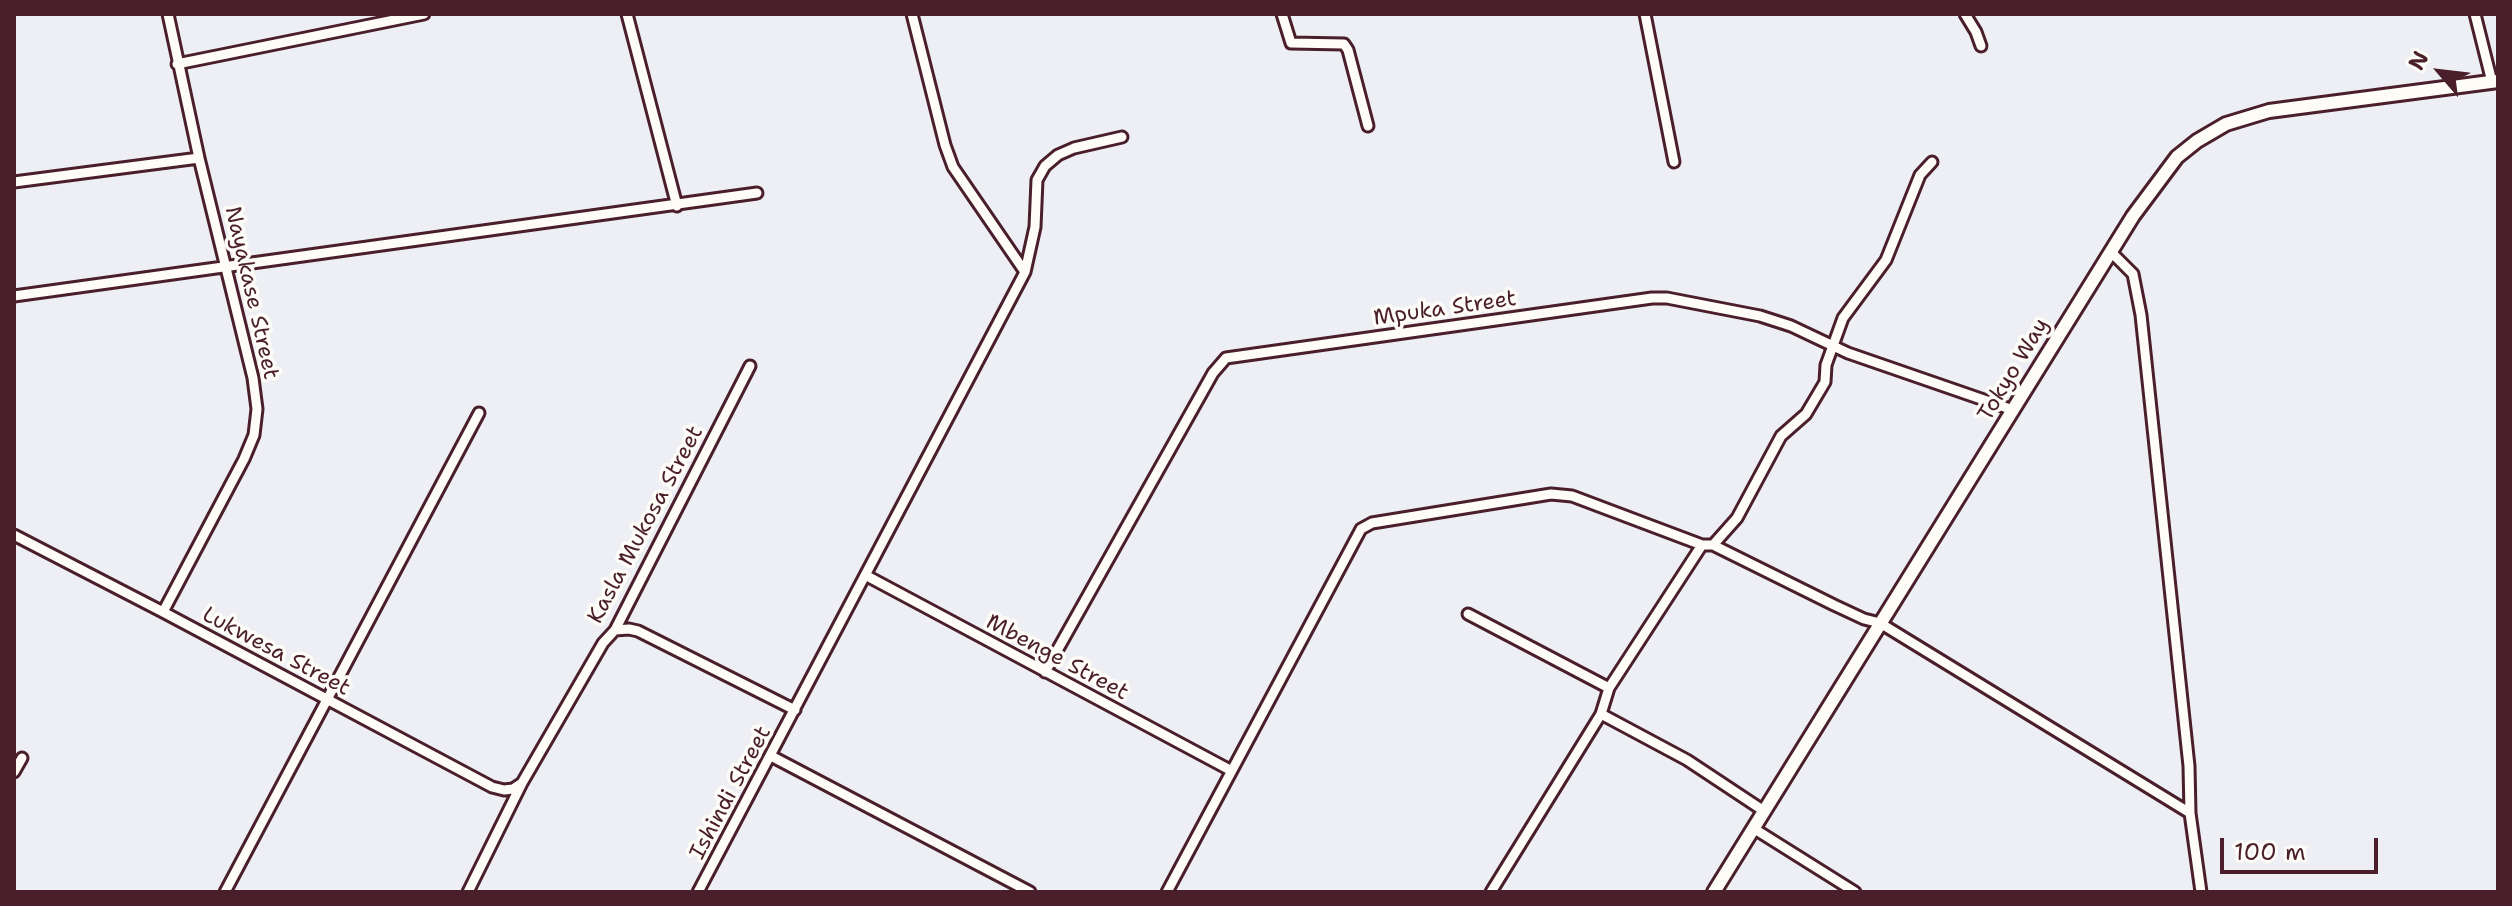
<!DOCTYPE html>
<html>
<head>
<meta charset="utf-8">
<style>
	body { margin:0 }
	#map { position:relative; width:2512px; height:906px; overflow:hidden; background:#eeeff5; font-family:"Shantell Sans",sans-serif }
	canvas { display:block }
	.frame { position:absolute; inset:0; border:16px solid #4a1f2b; pointer-events:none }
	.north { position:absolute; left:2400px; top:32px; width:80px; height:80px; -webkit-text-stroke:6px #fdfcf7; paint-order:stroke; rotate:298deg; font-size:22px; font-weight:700; line-height:32px; text-align:center; color:#4a1f2b }
	.north::after { content:''; display:block; margin:auto; width:28px; height:36px; background:#4a1f2b; clip-path:polygon(50% 0,100% 100%,50% 72%,0 100%) }
	.scale { position:absolute; left:2220px; top:838px; width:158px; height:36px; box-sizing:border-box; border:4px solid #4a1f2b; border-top:0; padding-left:10px; font-size:24px; line-height:28px; white-space:nowrap; color:#4a1f2b; -webkit-text-stroke:6px #fdfcf7; paint-order:stroke }
</style>
</head>
<body>
<div id="map">
<canvas width="2512" height="906"></canvas>
<div class="frame"></div>
<div class="north">N</div>
<div class="scale">100 m</div>
</div>
<script>
const g = document.querySelector('canvas').getContext('2d');
g.lineJoin = 'round';
function toPath(rows) {
  const path = new Path2D();
  for (const r of rows) {
    path.moveTo(r[0], r[1]);
    for (let i = 2; i < r.length; i += 2) path.lineTo(r[i], r[i + 1]);
  }
  return path;
}
function stroke(path, color, width, dash) {
  g.strokeStyle = color;
  g.lineWidth = width;
  g.lineCap = dash ? 'butt' : 'round';
  g.setLineDash(dash || []);
  g.stroke(path);
}
function label(font, color, halo, rows, align = 'center') {
  g.font = font + ' "Shantell Sans",sans-serif';
  g.lineWidth = 7;
  g.setLineDash([]);
  g.textBaseline = 'middle';
  g.strokeStyle = halo;
  g.fillStyle = color;
  for (const [text, x, y, turn = 0] of rows) {
    g.save();
    g.translate(x, y);
    g.rotate((+turn || 0) * Math.PI / 180);
    g.textAlign = isNaN(turn) ? turn : align;
    if (halo) g.strokeText(text, 0, 0);
    g.fillText(text, 0, 0);
    g.restore();
  }
}
const minor = toPath([
	[627,14,677,206],
	[1282,14,1291,43,1344,44,1348,50,1368,126],
	[1645,14,1674,162],
	[1965,14,1976,32,1981,46],
	[2475,14,2492,82],
	[177,64,424,14],
	[14,182,199,158],
	[2111,252,2133,274,2141,315,2189,766,2190,813],
	[1025,272,1035,227,1037,180,1045,166,1058,155,1074,148,1122,137],
	[14,296,757,193],
	[14,535,163,612,492,787,504,790,513,789,522,783],
	[1713,545,1737,518,1781,436,1806,414,1825,382,1826,365,1843,318,1886,260,1920,175,1932,162],
	[867,576,1230,770],
	[163,612,244,459,254,435,257,409,253,378,199,158,168,14],
	[1468,614,1609,688],
	[615,630,629,629,638,631,795,710],
	[1045,672,1213,373,1226,358,1652,298,1667,298,1760,316,1791,326,1848,353,2013,410],
	[1601,714,1687,760,1764,811],
	[771,756,1030,892],
	[14,772,22,758],
	[1753,828,1855,892],
	[225,892,479,413],
	[468,892,522,783,603,643,615,630,750,366],
	[698,892,1025,272,953,167,945,145,912,14],
	[1167,892,1361,529,1372,523,1551,494,1572,496,1702,545,1713,545,1834,605,1864,619,1880,623,2190,813,2201,892],
	[1491,892,1601,714,1609,688,1702,545]
]);
const tertiary = toPath([
	[1714,892,2133,216,2177,157,2197,141,2226,124,2269,111,2498,81]
]);
stroke(minor, '#4a1f2b', 15);
stroke(tertiary, '#4a1f2b', 18);
stroke(minor, '#fdfcf7', 9);
stroke(tertiary, '#fdfcf7', 12);
label('22px', '#4a1f2b', '#fdfcf7', [
	["Nayakase Street",251,293,77],
	["Mpuka Street",1445,309,-8],
	["Tokyo Way",2014,370,-59],
	["Kasla Mukosa Street",646,525,-62],
	["Lukwesa Street",276,652,28],
	["Mbenge Street",1057,658,28],
	["Ishindi Street",731,793,-62]
]);
</script>
</body>
</html>
